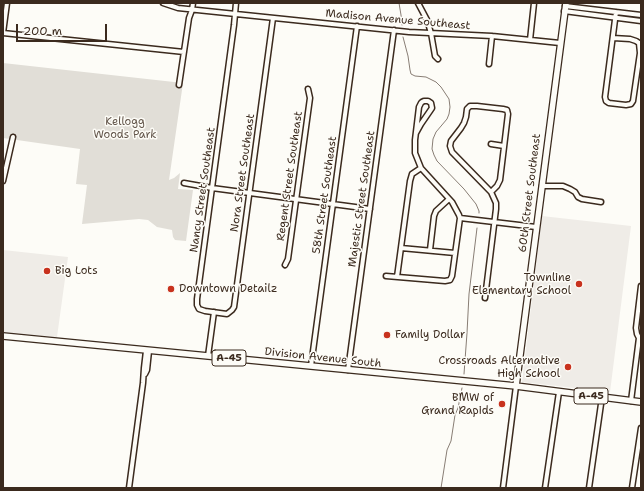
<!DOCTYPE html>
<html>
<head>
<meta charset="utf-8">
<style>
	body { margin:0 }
	#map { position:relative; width:644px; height:491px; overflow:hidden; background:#fdfcf7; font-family:"Shantell Sans",sans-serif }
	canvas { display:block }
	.frame { position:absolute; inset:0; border:4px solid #3b2a1e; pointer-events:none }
	.scale { position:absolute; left:16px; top:24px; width:91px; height:18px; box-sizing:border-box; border:2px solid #3b2a1e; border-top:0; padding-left:5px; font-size:12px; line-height:14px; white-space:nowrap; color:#3b2a1e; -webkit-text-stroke:3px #fdfcf7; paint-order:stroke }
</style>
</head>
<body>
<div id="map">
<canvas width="644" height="491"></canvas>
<div class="frame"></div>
<div class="scale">200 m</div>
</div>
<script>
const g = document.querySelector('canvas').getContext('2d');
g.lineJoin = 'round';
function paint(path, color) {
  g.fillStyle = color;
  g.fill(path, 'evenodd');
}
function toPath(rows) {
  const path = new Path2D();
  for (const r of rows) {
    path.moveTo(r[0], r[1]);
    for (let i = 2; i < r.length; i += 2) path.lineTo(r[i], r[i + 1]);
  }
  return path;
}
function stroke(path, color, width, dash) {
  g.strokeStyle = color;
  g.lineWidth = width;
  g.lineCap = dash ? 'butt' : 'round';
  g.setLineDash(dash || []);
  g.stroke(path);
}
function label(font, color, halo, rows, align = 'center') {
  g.font = font + ' "Shantell Sans",sans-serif';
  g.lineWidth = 3;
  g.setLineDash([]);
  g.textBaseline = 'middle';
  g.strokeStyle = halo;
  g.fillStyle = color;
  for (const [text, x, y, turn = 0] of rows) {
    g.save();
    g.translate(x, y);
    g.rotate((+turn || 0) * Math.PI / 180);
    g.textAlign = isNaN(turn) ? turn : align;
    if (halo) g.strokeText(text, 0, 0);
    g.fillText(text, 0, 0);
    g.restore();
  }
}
paint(toPath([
	[542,216,631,226,610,392,522,382],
	[3,250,68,257,57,337,3,332]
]), '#efece7');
paint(toPath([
	[3,63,183,83,169,180,174,178,180,173,178,189,193,190,186,241,175,240,173,237,172,230,157,227,148,220,139,219,82,224,87,185,76,184,80,149,3,138]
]), '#e1ded7');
stroke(toPath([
	[399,3,401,15,402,25],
	[403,37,408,56,410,70,411,74,415,76,426,77,436,82,441,87,449,99,450,107,449,114,447,119,436,132,433,139,432,149,434,155,437,161,464,189,476,204,479,211,479,213],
	[464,374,467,333,469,294,477,228],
	[441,488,447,450,451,441,455,415,458,408,462,388]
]), '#887d74', 1);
const minor = toPath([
	[163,3,178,8,409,32,492,36,560,43],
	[236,3,234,25,197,299,197,305,199,309,205,311,227,314,232,310,234,307,273,18],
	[418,3,427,20,431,33,435,56,438,59],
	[565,6,641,15],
	[564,11,641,21],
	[3,33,184,52],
	[3,33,7,3],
	[613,38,630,39,636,41,639,43,640,53,633,101,631,104,626,105,609,103,606,101,605,97,616,12],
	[530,40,534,3],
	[489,64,492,36],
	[179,85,189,18,192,10,193,3],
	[491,144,504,146],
	[3,181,13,137],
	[184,183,212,188,370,209],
	[542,186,563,186,570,189,575,192,578,197,582,199,601,202],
	[460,218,536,227],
	[401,248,455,253],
	[430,250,434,216,436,211,449,199],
	[285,265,288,259,310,98,308,89],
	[386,276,445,281,450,280,452,276,460,218,459,215,452,202,421,168,415,153,415,140,419,107,421,103,422,102,424,101,428,101,431,103,432,108,421,124,416,133],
	[397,277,410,181,412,174,421,168],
	[485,298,496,209,496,203,491,192,452,152,450,146,451,141,461,128,464,123,466,117,467,109,470,106,477,106,503,109,507,110,508,114,500,180,497,186,491,192],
	[208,356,214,312],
	[311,366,357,26],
	[348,370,394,30],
	[145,374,147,370,149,351],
	[631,401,639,338,637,334,636,328,641,286],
	[129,488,143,383,144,368,146,351],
	[503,488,516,386],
	[545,488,559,392],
	[589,488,602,397],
	[632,488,641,428]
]);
const major = toPath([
	[3,336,516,386,641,402],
	[516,386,566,3]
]);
stroke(minor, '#3b2a1e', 7);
stroke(major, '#3b2a1e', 8);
stroke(minor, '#fdfcf7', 4);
stroke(major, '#fdfcf7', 5.5);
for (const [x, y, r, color] of [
	[47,271,4,"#c8321e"],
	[579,284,4,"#c8321e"],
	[171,289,4,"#c8321e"],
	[387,335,4,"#c8321e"],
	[568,367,4,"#c8321e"],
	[502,404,4,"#c8321e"]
]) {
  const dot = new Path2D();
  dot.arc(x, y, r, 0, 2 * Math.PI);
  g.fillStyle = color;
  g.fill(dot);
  stroke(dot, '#fdfcf7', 1.5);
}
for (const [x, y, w] of [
	[229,358,34],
	[591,396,34]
]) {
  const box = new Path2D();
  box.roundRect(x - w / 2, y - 8, w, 16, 3);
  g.fillStyle = '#fdfcf7';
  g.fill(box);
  stroke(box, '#3b2a1e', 1);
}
label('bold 10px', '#3b2a1e', null, [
	["A-45",229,358],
	["A-45",591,396]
]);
label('11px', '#3b2a1e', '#fdfcf7', [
	["Madison Avenue Southeast",398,20,5],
	["Nora Street Southeast",243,173,-82],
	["Regent Street Southeast",290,176,-82],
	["Nancy Street Southeast",203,190,-82],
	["60th Street Southeast",530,193,-83],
	["58th Street Southeast",325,195,-82],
	["Majestic Street Southeast",362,199,-82],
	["Division Avenue South",323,358,6]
]);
label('11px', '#64574c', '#fdfcf7', [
	["Kellogg",125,122],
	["Woods Park",125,135]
]);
label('11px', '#3b2a1e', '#fdfcf7', [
	["Big Lots",55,271],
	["Townline",571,278,"right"],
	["Elementary School",571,291,"right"],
	["Downtown Detailz",179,289],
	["Family Dollar",395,335],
	["Crossroads Alternative",560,361,"right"],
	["High School",560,374,"right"],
	["BMW of",494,398,"right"],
	["Grand Rapids",494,411,"right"]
], 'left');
</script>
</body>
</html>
